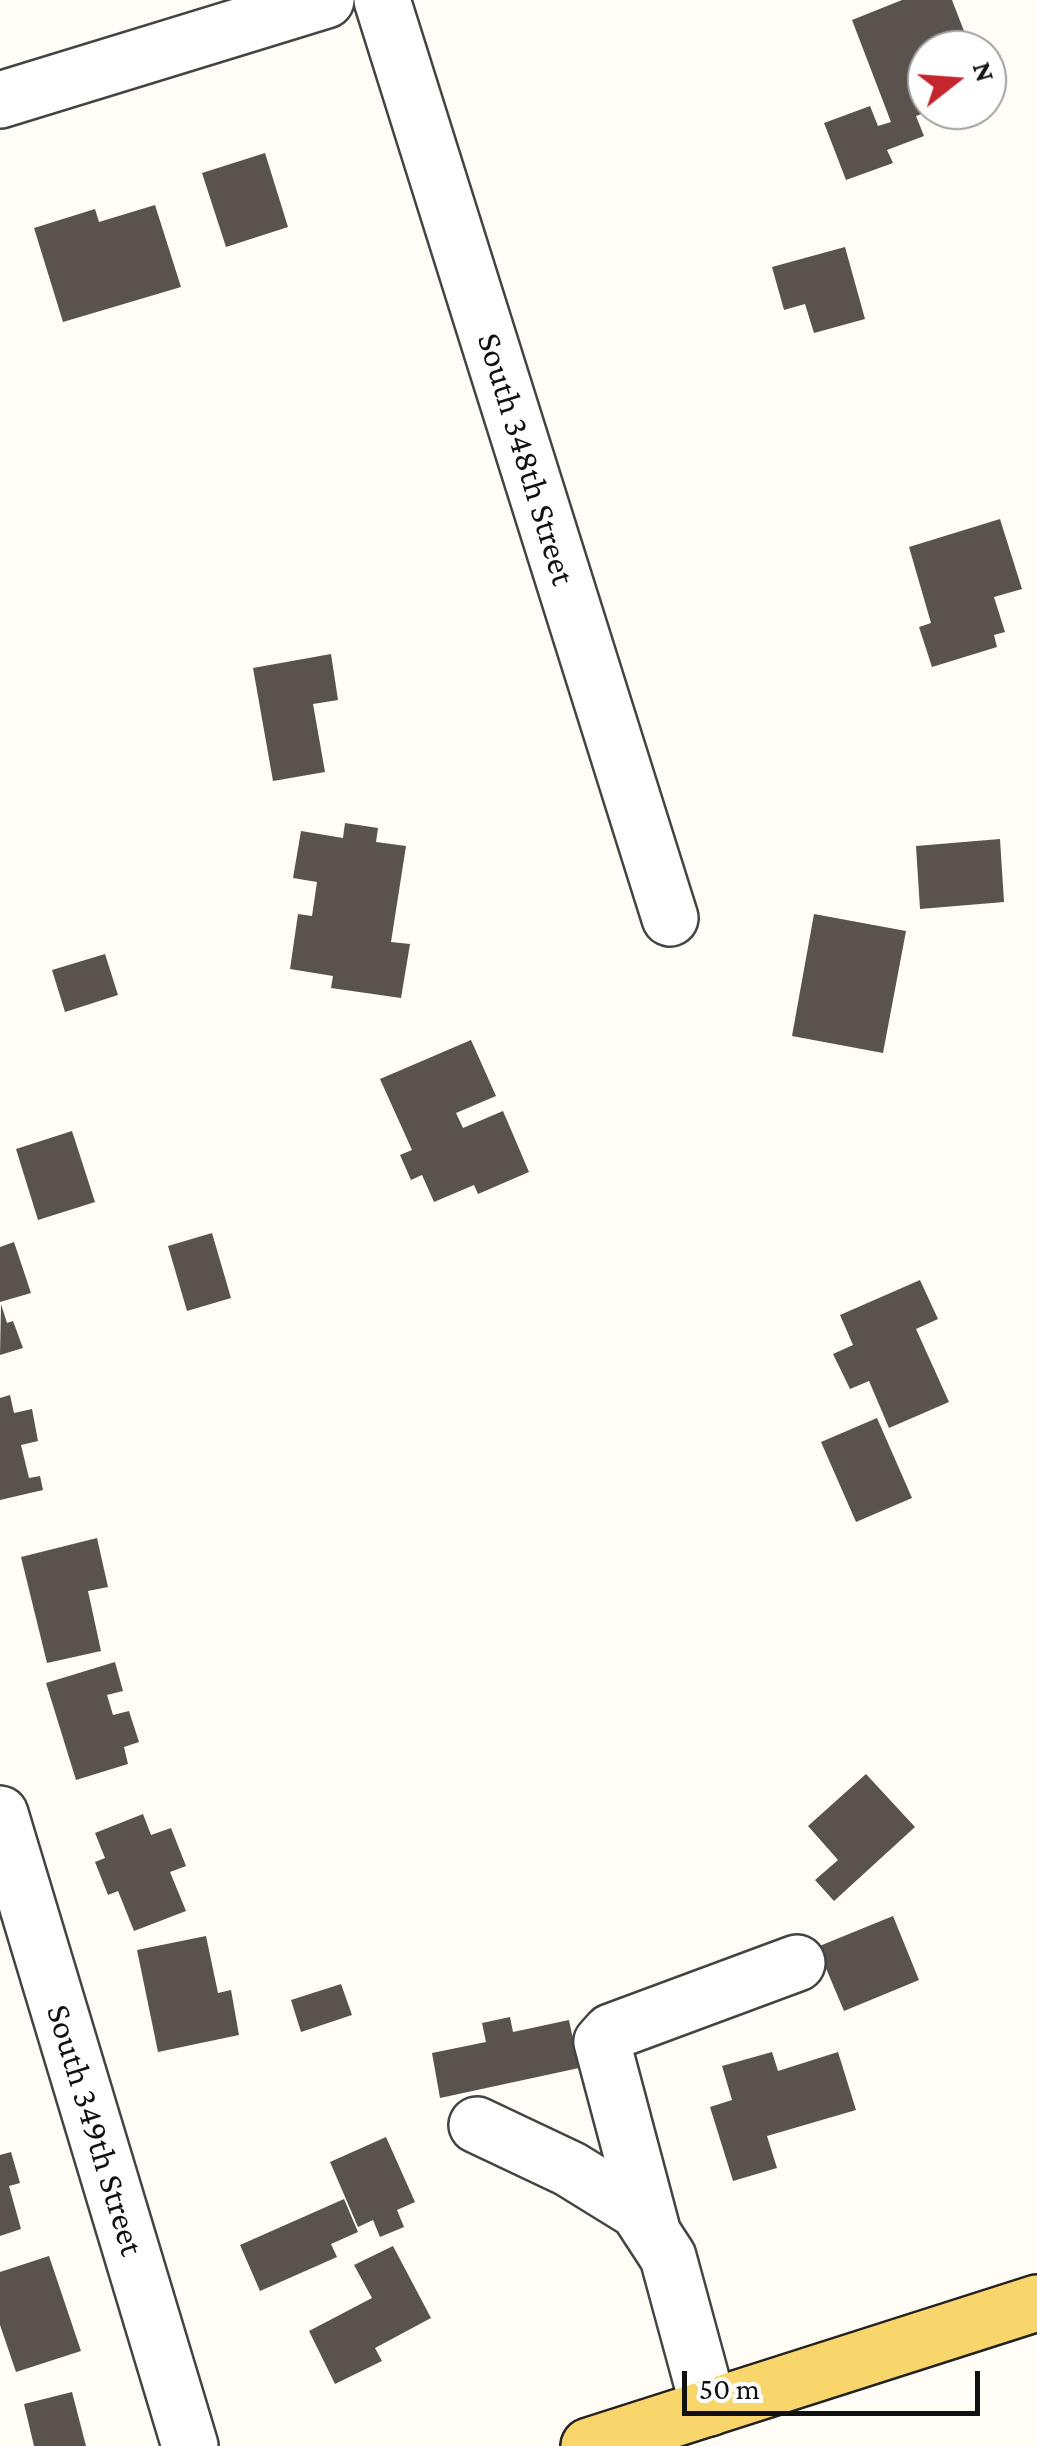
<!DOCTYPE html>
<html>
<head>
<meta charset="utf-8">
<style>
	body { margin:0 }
	#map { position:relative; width:1037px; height:2446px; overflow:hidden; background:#fffdf5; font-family:"Crimson Pro",serif }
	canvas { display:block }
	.north { position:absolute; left:907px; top:30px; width:100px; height:100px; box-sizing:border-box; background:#fff; border:2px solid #a0a0a0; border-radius:50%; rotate:73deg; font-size:28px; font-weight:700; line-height:40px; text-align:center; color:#111 }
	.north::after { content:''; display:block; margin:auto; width:35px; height:45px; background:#c4262e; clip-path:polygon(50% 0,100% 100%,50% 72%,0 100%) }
	.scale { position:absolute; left:682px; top:2371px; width:298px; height:45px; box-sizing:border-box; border:5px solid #111; border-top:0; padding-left:12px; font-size:30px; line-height:35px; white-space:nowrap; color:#111; -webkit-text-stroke:8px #fff; paint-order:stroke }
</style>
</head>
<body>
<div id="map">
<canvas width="1037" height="2446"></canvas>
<div class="north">N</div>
<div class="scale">50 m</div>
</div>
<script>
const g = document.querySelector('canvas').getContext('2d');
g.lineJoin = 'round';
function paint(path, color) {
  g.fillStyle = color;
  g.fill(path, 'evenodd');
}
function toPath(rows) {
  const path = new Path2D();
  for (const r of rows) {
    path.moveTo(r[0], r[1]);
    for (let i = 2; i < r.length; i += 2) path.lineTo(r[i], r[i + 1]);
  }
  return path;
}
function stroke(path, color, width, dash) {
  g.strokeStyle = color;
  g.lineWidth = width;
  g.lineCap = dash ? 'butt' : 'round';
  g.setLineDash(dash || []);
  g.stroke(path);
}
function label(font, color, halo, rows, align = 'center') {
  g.font = font + ' "Crimson Pro",serif';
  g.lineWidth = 10;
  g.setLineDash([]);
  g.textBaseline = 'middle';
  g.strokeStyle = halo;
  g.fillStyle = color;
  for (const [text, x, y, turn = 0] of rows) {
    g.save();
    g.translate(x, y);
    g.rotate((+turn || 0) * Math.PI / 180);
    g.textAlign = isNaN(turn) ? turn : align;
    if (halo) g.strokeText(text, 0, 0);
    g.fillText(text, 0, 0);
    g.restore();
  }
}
paint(toPath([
	[902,0,952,0,964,31,934,43,937,50,927,50,927,112,916,116,924,136,887,150,893,163,846,180,824,123,870,106,878,126,891,122,852,20],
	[265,153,288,227,226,247,202,173],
	[155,205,181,287,63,322,34,228,95,209,99,222],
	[845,247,865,319,814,333,805,304,784,310,772,267],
	[1000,519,1022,589,994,597,1005,632,994,635,997,647,932,667,919,627,931,623,909,547],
	[331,654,338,700,313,704,325,772,273,781,253,668],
	[345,823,378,828,376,842,406,846,391,942,410,944,401,998,331,988,333,976,290,969,298,914,312,916,317,882,293,878,301,831,343,838],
	[1000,839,1004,902,920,909,916,846],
	[814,914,906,931,883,1053,792,1036],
	[105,954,118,995,65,1012,52,970],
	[471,1040,496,1096,456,1113,463,1128,503,1111,529,1172,478,1194,474,1185,434,1202,422,1175,411,1180,400,1155,412,1150,380,1079],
	[72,1131,95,1202,38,1220,16,1149],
	[212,1233,231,1298,187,1311,168,1246],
	[14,1242,31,1293,0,1302,0,1247],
	[920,1280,938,1319,916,1329,949,1402,889,1428,869,1381,850,1389,833,1354,853,1345,840,1315],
	[1,1304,7,1323,13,1321,23,1348,0,1355],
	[10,1395,14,1413,32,1409,38,1441,21,1445,29,1478,40,1476,43,1490,0,1500,0,1398],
	[877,1418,912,1498,856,1522,821,1442],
	[97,1538,108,1587,88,1591,101,1651,47,1663,21,1557],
	[115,1662,123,1691,107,1695,113,1715,129,1711,139,1742,124,1747,128,1764,76,1780,46,1683],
	[866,1774,915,1827,834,1901,815,1880,838,1860,808,1826],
	[143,1814,151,1835,171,1828,186,1866,170,1872,186,1911,134,1931,118,1891,108,1895,95,1862,105,1858,95,1833],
	[893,1916,919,1980,844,2011,817,1947],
	[206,1936,218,1993,231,1990,239,2035,158,2052,137,1950],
	[341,1984,352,2015,301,2032,291,2000],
	[510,2017,513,2032,569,2020,579,2068,440,2098,432,2053,486,2042,482,2023],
	[772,2052,778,2071,838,2052,856,2110,767,2136,777,2168,733,2181,710,2107,732,2100,722,2066],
	[386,2137,415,2202,397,2210,404,2227,380,2237,373,2220,358,2227,330,2162],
	[11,2152,20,2183,9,2186,21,2229,0,2236,0,2155],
	[344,2199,358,2232,331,2244,337,2257,260,2291,240,2245],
	[393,2246,431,2318,375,2348,382,2361,335,2384,309,2331,372,2298,354,2265],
	[49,2256,81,2351,16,2372,0,2325,0,2272],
	[72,2392,86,2446,34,2446,24,2404]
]), '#5a524d');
const minor = toPath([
	[382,0,670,918],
	[0,100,326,0],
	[0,1814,190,2446],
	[477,2125,570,2169,638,2211,668,2257,709,2408],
	[653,2234,602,2042,611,2032,797,1963]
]);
const major = toPath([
	[589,2446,1037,2303]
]);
stroke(minor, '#444', 60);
stroke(major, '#222', 60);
stroke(minor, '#fff', 55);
stroke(major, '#f9d66b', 55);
label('35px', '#111', '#fff', [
	["South 348th Street",526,459,73],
	["South 349th Street",95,2130,73]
]);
</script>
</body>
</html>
